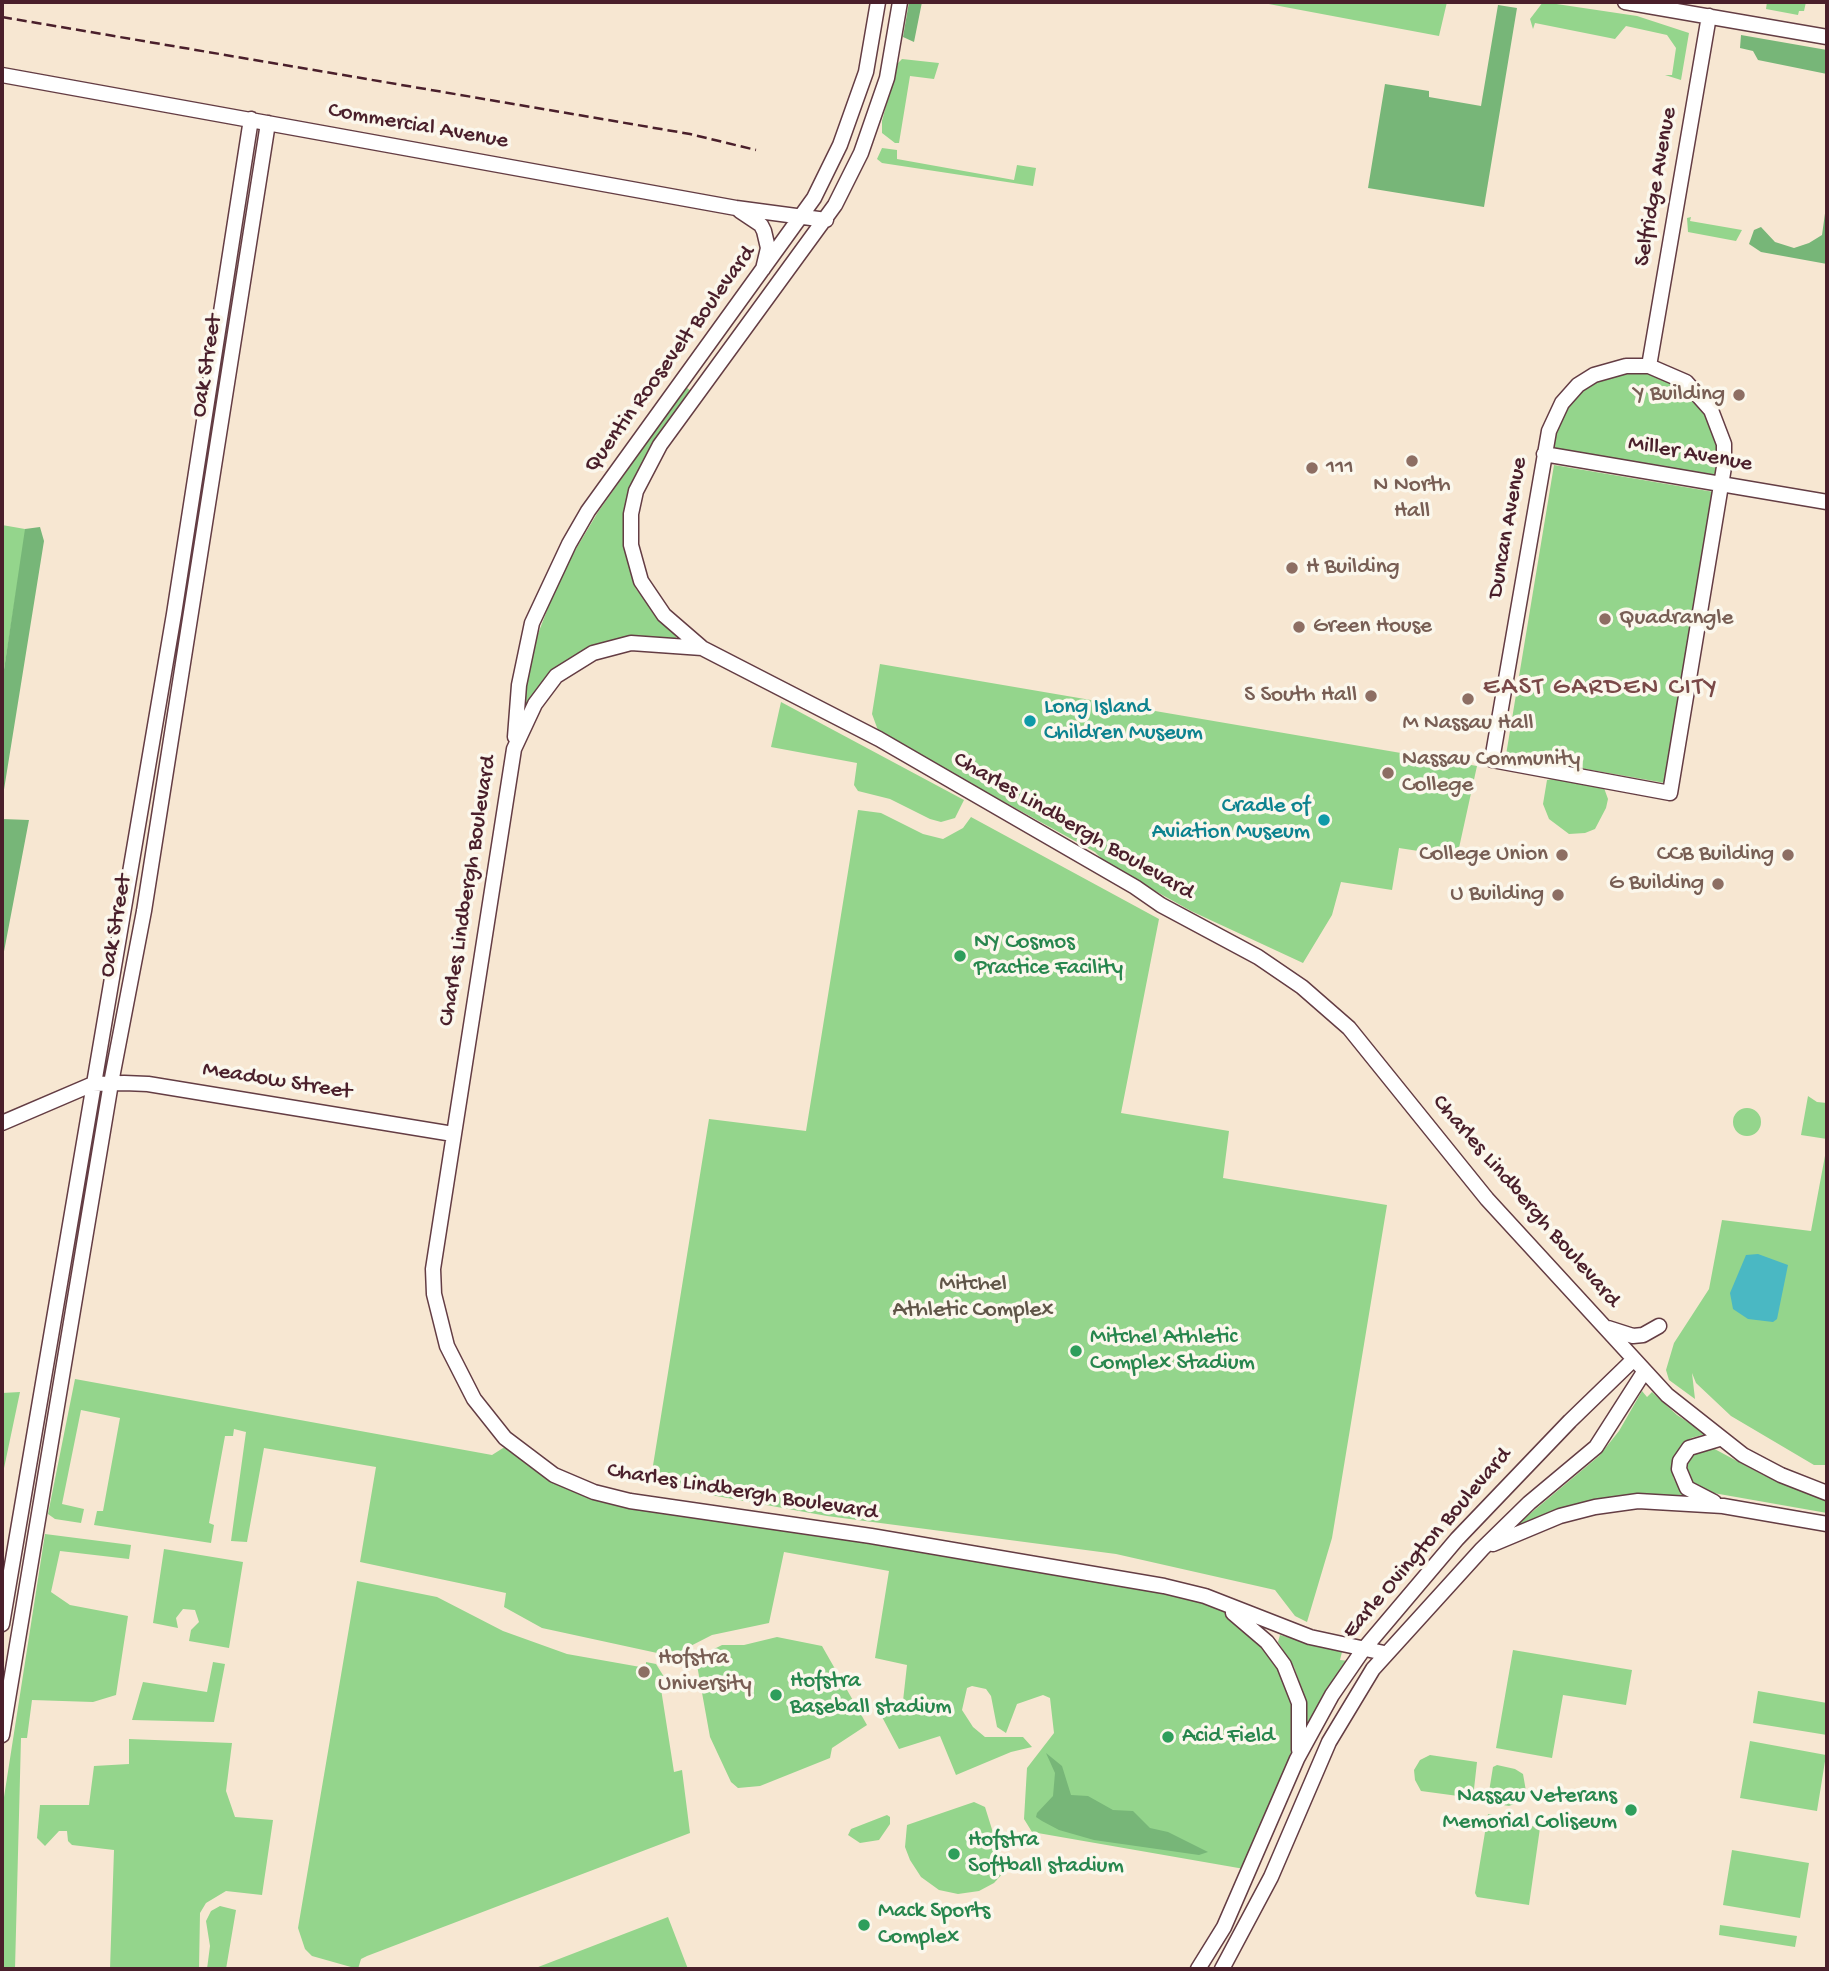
<!DOCTYPE html>
<html>
<head>
<meta charset="utf-8">
<style>
	body { margin:0 }
	#map { position:relative; width:1829px; height:1971px; overflow:hidden; background:#f7e7d2; font-family:"Gochi Hand",sans-serif }
	canvas { display:block }
	.frame { position:absolute; inset:0; border:4px solid #4a1f2b; pointer-events:none }
</style>
</head>
<body>
<div id="map">
<canvas width="1829" height="1971"></canvas>
<div class="frame"></div>
</div>
<script>
const g = document.querySelector('canvas').getContext('2d');
g.lineJoin = 'round';
function paint(path, color) {
  g.fillStyle = color;
  g.fill(path, 'evenodd');
}
function toPath(rows) {
  const path = new Path2D();
  for (const r of rows) {
    if (r.length === 3) {
      path.moveTo(r[0] + r[2], r[1]);
      path.arc(r[0], r[1], r[2], 0, 2 * Math.PI);
      continue;
    }
    path.moveTo(r[0], r[1]);
    for (let i = 2; i < r.length; i += 2) path.lineTo(r[i], r[i + 1]);
  }
  return path;
}
function stroke(path, color, width, dash) {
  g.strokeStyle = color;
  g.lineWidth = width;
  g.lineCap = dash ? 'butt' : 'round';
  g.setLineDash(dash || []);
  g.stroke(path);
}
function label(font, color, halo, rows, align = 'center') {
  g.font = font + ' "Gochi Hand",sans-serif';
  g.lineWidth = 7;
  g.setLineDash([]);
  g.textBaseline = 'middle';
  g.strokeStyle = halo;
  g.fillStyle = color;
  for (const [text, x, y, turn = 0] of rows) {
    g.save();
    g.translate(x, y);
    g.rotate((+turn || 0) * Math.PI / 180);
    g.textAlign = isNaN(turn) ? turn : align;
    if (halo) g.strokeText(text, 0, 0);
    g.fillText(text, 0, 0);
    g.restore();
  }
}
paint(toPath([
	[1258,2,1447,2,1439,36],
	[1543,2,1637,16,1689,33,1681,80,1665,75,1672,75,1676,48,1667,35,1626,26,1615,39,1535,23,1533,29,1530,19],
	[1767,2,1799,3,1806,2,1804,11,1799,11,1798,15,1766,9],
	[902,59,939,63,934,79,910,76,899,143,895,143,882,133,882,121,897,64],
	[882,148,897,150,897,159,1014,180,1017,165,1036,168,1033,186,882,163,877,159],
	[1691,217,1690,221,1742,230,1736,241,1688,232,1687,218],
	[1650,371,1693,394,1717,435,1716,475,1551,448,1555,426,1569,401,1585,385,1614,373],
	[686,387,692,392,637,473,623,515,625,550,636,589,664,622,679,633,675,639,643,636,595,646,559,665,518,724,536,639,561,574,598,512],
	[1554,465,1714,492,1665,783,1506,755],
	[2,525,25,529,25,536,2,683],
	[880,664,1477,766,1457,857,1399,848,1392,890,1341,882,1332,915,1303,963,1191,911,1107,864,1095,852,879,733,872,714],
	[781,702,964,800,955,818,941,822,930,819,890,799,858,791,854,785,857,763,771,747],
	[1553,779,1604,788,1608,799,1606,808,1595,829,1585,833,1569,834,1549,819,1543,804,1547,780],
	[858,810,881,813,923,834,943,839,963,828,971,817,1159,919,1121,1113,1229,1131,1223,1178,1387,1205,1332,1538,1307,1622,1295,1616,1275,1590,1116,1554,827,1516,650,1484,709,1119,806,1131],
	[1808,1096,1817,1102,1827,1103,1827,1139,1801,1135],
	[1747,1122,14],
	[1827,1145,1827,1465,1814,1465,1731,1416,1696,1383,1692,1373,1695,1399,1669,1380,1666,1370,1674,1343,1709,1289,1722,1220,1811,1231],
	[75,1379,492,1455,511,1443,573,1484,871,1536,1221,1603,1284,1665,1301,1736,1250,1870,1032,1832,1024,1819,1027,1768,1054,1733,1050,1698,1043,1695,1017,1704,1006,1733,997,1727,991,1696,986,1689,972,1686,967,1688,962,1710,973,1727,985,1737,1023,1737,1032,1747,1011,1752,956,1775,940,1736,899,1749,881,1715,902,1710,907,1665,875,1658,889,1571,784,1552,769,1623,712,1635,671,1656,542,1628,504,1607,506,1593,360,1562,376,1467,264,1448,247,1542,231,1541,246,1432,234,1429,233,1436,225,1436,209,1523,214,1525,211,1543,94,1525,97,1511,103,1511,120,1418,81,1410,62,1504,84,1509,81,1523,55,1519,48,1514],
	[1642,1391,1647,1397,1652,1392,1677,1415,1706,1434,1691,1438,1680,1447,1674,1460,1673,1477,1680,1490,1690,1497,1562,1509,1513,1528,1599,1456,1619,1431],
	[20,1392,3,1473,2,1473,2,1393],
	[1709,1446,1763,1475,1827,1500,1827,1513,1702,1491,1692,1486,1685,1465,1689,1455],
	[45,1534,131,1545,129,1559,60,1551,51,1592,70,1605,128,1616,116,1695,93,1702,32,1700,27,1738,21,1738,15,1969,2,1969,2,1810],
	[164,1549,243,1562,229,1648,189,1641,191,1630,199,1622,195,1610,183,1609,176,1618,178,1628,153,1623],
	[357,1581,437,1597,503,1631,567,1654,646,1668,646,1662,656,1664,666,1680,661,1689,674,1772,682,1770,690,1833,367,1956,361,1959,358,1969,312,1956,305,1949,298,1928],
	[1280,1635,1342,1652,1340,1660,1349,1661,1306,1732,1300,1684,1294,1667,1278,1642],
	[777,1637,822,1646,867,1725,832,1748,830,1758,760,1786,738,1788,731,1782,710,1737,697,1665,700,1656,722,1645,744,1645],
	[1513,1650,1632,1670,1626,1705,1563,1695,1552,1758,1496,1748],
	[213,1662,225,1664,214,1722,132,1720,143,1682,207,1692],
	[1758,1691,1827,1703,1827,1735,1753,1723],
	[129,1739,232,1743,226,1791,235,1817,273,1820,262,1895,226,1891,206,1903,200,1913,199,1969,110,1969,114,1850,72,1845,68,1841,67,1831,59,1831,45,1846,37,1838,40,1805,89,1805,94,1766,129,1764],
	[1750,1741,1826,1755,1817,1811,1740,1798],
	[1430,1755,1477,1762,1473,1798,1421,1791,1415,1780,1414,1770,1420,1760],
	[1497,1765,1515,1769,1523,1774,1526,1791,1519,1802,1509,1806,1492,1803,1488,1798,1493,1767],
	[974,1802,985,1807,1005,1871,994,1883,979,1891,958,1894,939,1890,921,1877,910,1860,905,1847,907,1825],
	[1488,1814,1526,1820,1528,1825,1540,1828,1529,1905,1477,1897,1475,1893],
	[887,1815,890,1817,890,1824,879,1840,860,1843,848,1835,851,1829],
	[1732,1850,1809,1863,1800,1918,1723,1905],
	[220,1906,236,1910,226,1969,207,1969,210,1946,206,1921,211,1911],
	[668,1917,688,1969,533,1969],
	[1720,1925,1797,1936,1795,1947,1719,1935]
]), '#94d58c');
paint(toPath([
	[909,2,922,2,914,42,903,37],
	[1498,5,1517,8,1484,207,1368,188,1385,84,1429,91,1429,97,1481,106],
	[1741,35,1827,50,1827,74,1758,60,1753,51,1740,48],
	[1827,199,1827,264,1761,252,1749,244,1754,230,1761,227,1775,242,1794,248,1809,243,1822,235],
	[40,527,44,541,2,802,2,683,25,529],
	[2,819,29,820,2,962],
	[1046,1753,1062,1766,1071,1795,1088,1796,1113,1810,1133,1811,1150,1828,1168,1832,1208,1852,1199,1855,1094,1840,1059,1830,1042,1821,1036,1817,1037,1813,1053,1796,1055,1773]
]), '#77b678');
paint(toPath([
	[1758,1254,1788,1265,1777,1319,1773,1322,1748,1319,1733,1309,1730,1293,1746,1255]
]), '#4ab8c3');
const secondary = toPath([
	[1625,2,1827,37],
	[2,75,736,208,826,220],
	[740,211,761,225,764,231,768,248,763,269],
	[1626,366,1649,366,1686,382,1711,410,1724,444,1724,467,1670,793,1492,760,1549,431,1562,403,1578,385,1594,375,1626,366],
	[1649,366,1709,16],
	[1544,454,1827,502],
	[701,647,664,615,641,581,631,545,631,514,636,491,660,445,835,205,861,153,887,78,900,2],
	[515,737,519,685,532,623,569,544,588,511,814,198,840,145,866,72,878,2],
	[2,1123,93,1084,124,1083,148,1084,453,1134],
	[1608,1328,1633,1336,1643,1335,1659,1326],
	[1714,1502,1687,1488,1679,1469,1680,1461,1689,1448,1719,1439],
	[1493,1544,1560,1516,1595,1507,1638,1501,1723,1506,1827,1524],
	[1233,1613,1267,1642,1284,1665,1299,1703,1299,1750],
	[2,1624,174,614,251,119],
	[1384,1653,1310,1637,1205,1596,1164,1586,871,1536,630,1501,594,1492,554,1475,505,1438,474,1399,447,1346,434,1294,433,1269,514,749,535,704,556,676,593,653,631,643,702,648,879,739,1135,887,1161,905,1258,957,1302,987,1349,1028,1487,1199,1667,1395,1743,1455,1781,1475,1827,1493],
	[2,1735,111,1083,144,911,268,123],
	[1198,1969,1224,1927,1297,1759,1332,1695,1363,1650,1457,1539,1570,1421,1633,1360],
	[1222,1969,1271,1877,1329,1742,1373,1669,1482,1549,1529,1503,1596,1447,1644,1372]
]);
stroke(secondary, '#643d44', 17);
stroke(secondary, '#fff', 14);
stroke(toPath([
	[2,17,690,134,756,150]
]), '#4a1f2b', 2.5, [10, 5]);
for (const [x, y, r, color] of [
	[1739,395,7,"#8d6e63"],
	[1412,461,7,"#8d6e63"],
	[1312,468,7,"#8d6e63"],
	[1292,568,7,"#8d6e63"],
	[1605,619,7,"#8d6e63"],
	[1299,627,7,"#8d6e63"],
	[1371,696,7,"#8d6e63"],
	[1468,699,7,"#8d6e63"],
	[1030,721,7,"#0f9aa8"],
	[1388,773,7,"#8d6e63"],
	[1324,820,7,"#0f9aa8"],
	[1562,855,7,"#8d6e63"],
	[1788,855,7,"#8d6e63"],
	[1718,884,7,"#8d6e63"],
	[1558,895,7,"#8d6e63"],
	[960,956,7,"#2e9e5b"],
	[1076,1351,7,"#2e9e5b"],
	[644,1672,7,"#8d6e63"],
	[776,1695,7,"#2e9e5b"],
	[1168,1737,7,"#2e9e5b"],
	[1631,1810,7,"#2e9e5b"],
	[954,1854,7,"#2e9e5b"],
	[864,1925,7,"#2e9e5b"]
]) {
  const dot = new Path2D();
  dot.arc(x, y, r, 0, 2 * Math.PI);
  g.fillStyle = color;
  g.fill(dot);
  stroke(dot, '#fbf7ec', 2.5);
}
label('23px', '#4a1f2b', '#fbf7ec', [
	["Commercial Avenue",418,127,10],
	["Selfridge Avenue",1657,187,-80],
	["Quentin Roosevelt Boulevard",671,360,-54],
	["Oak Street",208,366,-81],
	["Miller Avenue",1690,455,10],
	["Duncan Avenue",1509,528,-80],
	["Charles Lindbergh Boulevard",1073,827,30],
	["Charles Lindbergh Boulevard",469,891,-81],
	["Oak Street",117,926,-80],
	["Meadow Street",277,1082,9],
	["Charles Lindbergh Boulevard",1525,1202,49],
	["Charles Lindbergh Boulevard",742,1493,9],
	["Earle Ovington Boulevard",1428,1544,-49]
]);
label('23px', '#785e54', '#fbf7ec', [
	["Y Building",1725,395],
	["111",1326,468,"left"],
	["N North",1412,486,"center"],
	["Hall",1412,512,"center"],
	["H Building",1306,568,"left"],
	["Quadrangle",1619,619,"left"],
	["Green House",1313,627,"left"],
	["S South Hall",1357,696],
	["M Nassau Hall",1468,724,"center"],
	["Nassau Community",1402,760,"left"],
	["College",1402,786,"left"],
	["College Union",1548,855],
	["CCB Building",1774,855],
	["G Building",1704,884],
	["U Building",1544,895],
	["Hofstra",658,1659,"left"],
	["University",658,1685,"left"]
], 'right');
label('23px', '#0d838f', '#fbf7ec', [
	["Long Island",1044,708],
	["Children Museum",1044,734],
	["Cradle of",1310,807,"right"],
	["Aviation Museum",1310,833,"right"]
], 'left');
label('23px', '#27864d', '#fbf7ec', [
	["NY Cosmos",974,943],
	["Practice Facility",974,969],
	["Mitchel Athletic",1090,1338],
	["Complex Stadium",1090,1364],
	["Hofstra",790,1682],
	["Baseball stadium",790,1708],
	["Acid Field",1182,1737],
	["Nassau Veterans",1617,1797,"right"],
	["Memorial Coliseum",1617,1823,"right"],
	["Hofstra",968,1841],
	["Softball stadium",968,1867],
	["Mack Sports",878,1912],
	["Complex",878,1938]
], 'left');
label('23px', '#605648', '#fbf7ec', [
	["Mitchel",973,1285],
	["Athletic Complex",973,1311]
]);
g.letterSpacing = '2px';
label('26px', '#7a4948', '#fbf7ec', [
	["EAST GARDEN CITY",1601,689]
]);
g.letterSpacing = '0px';
</script>
</body>
</html>
